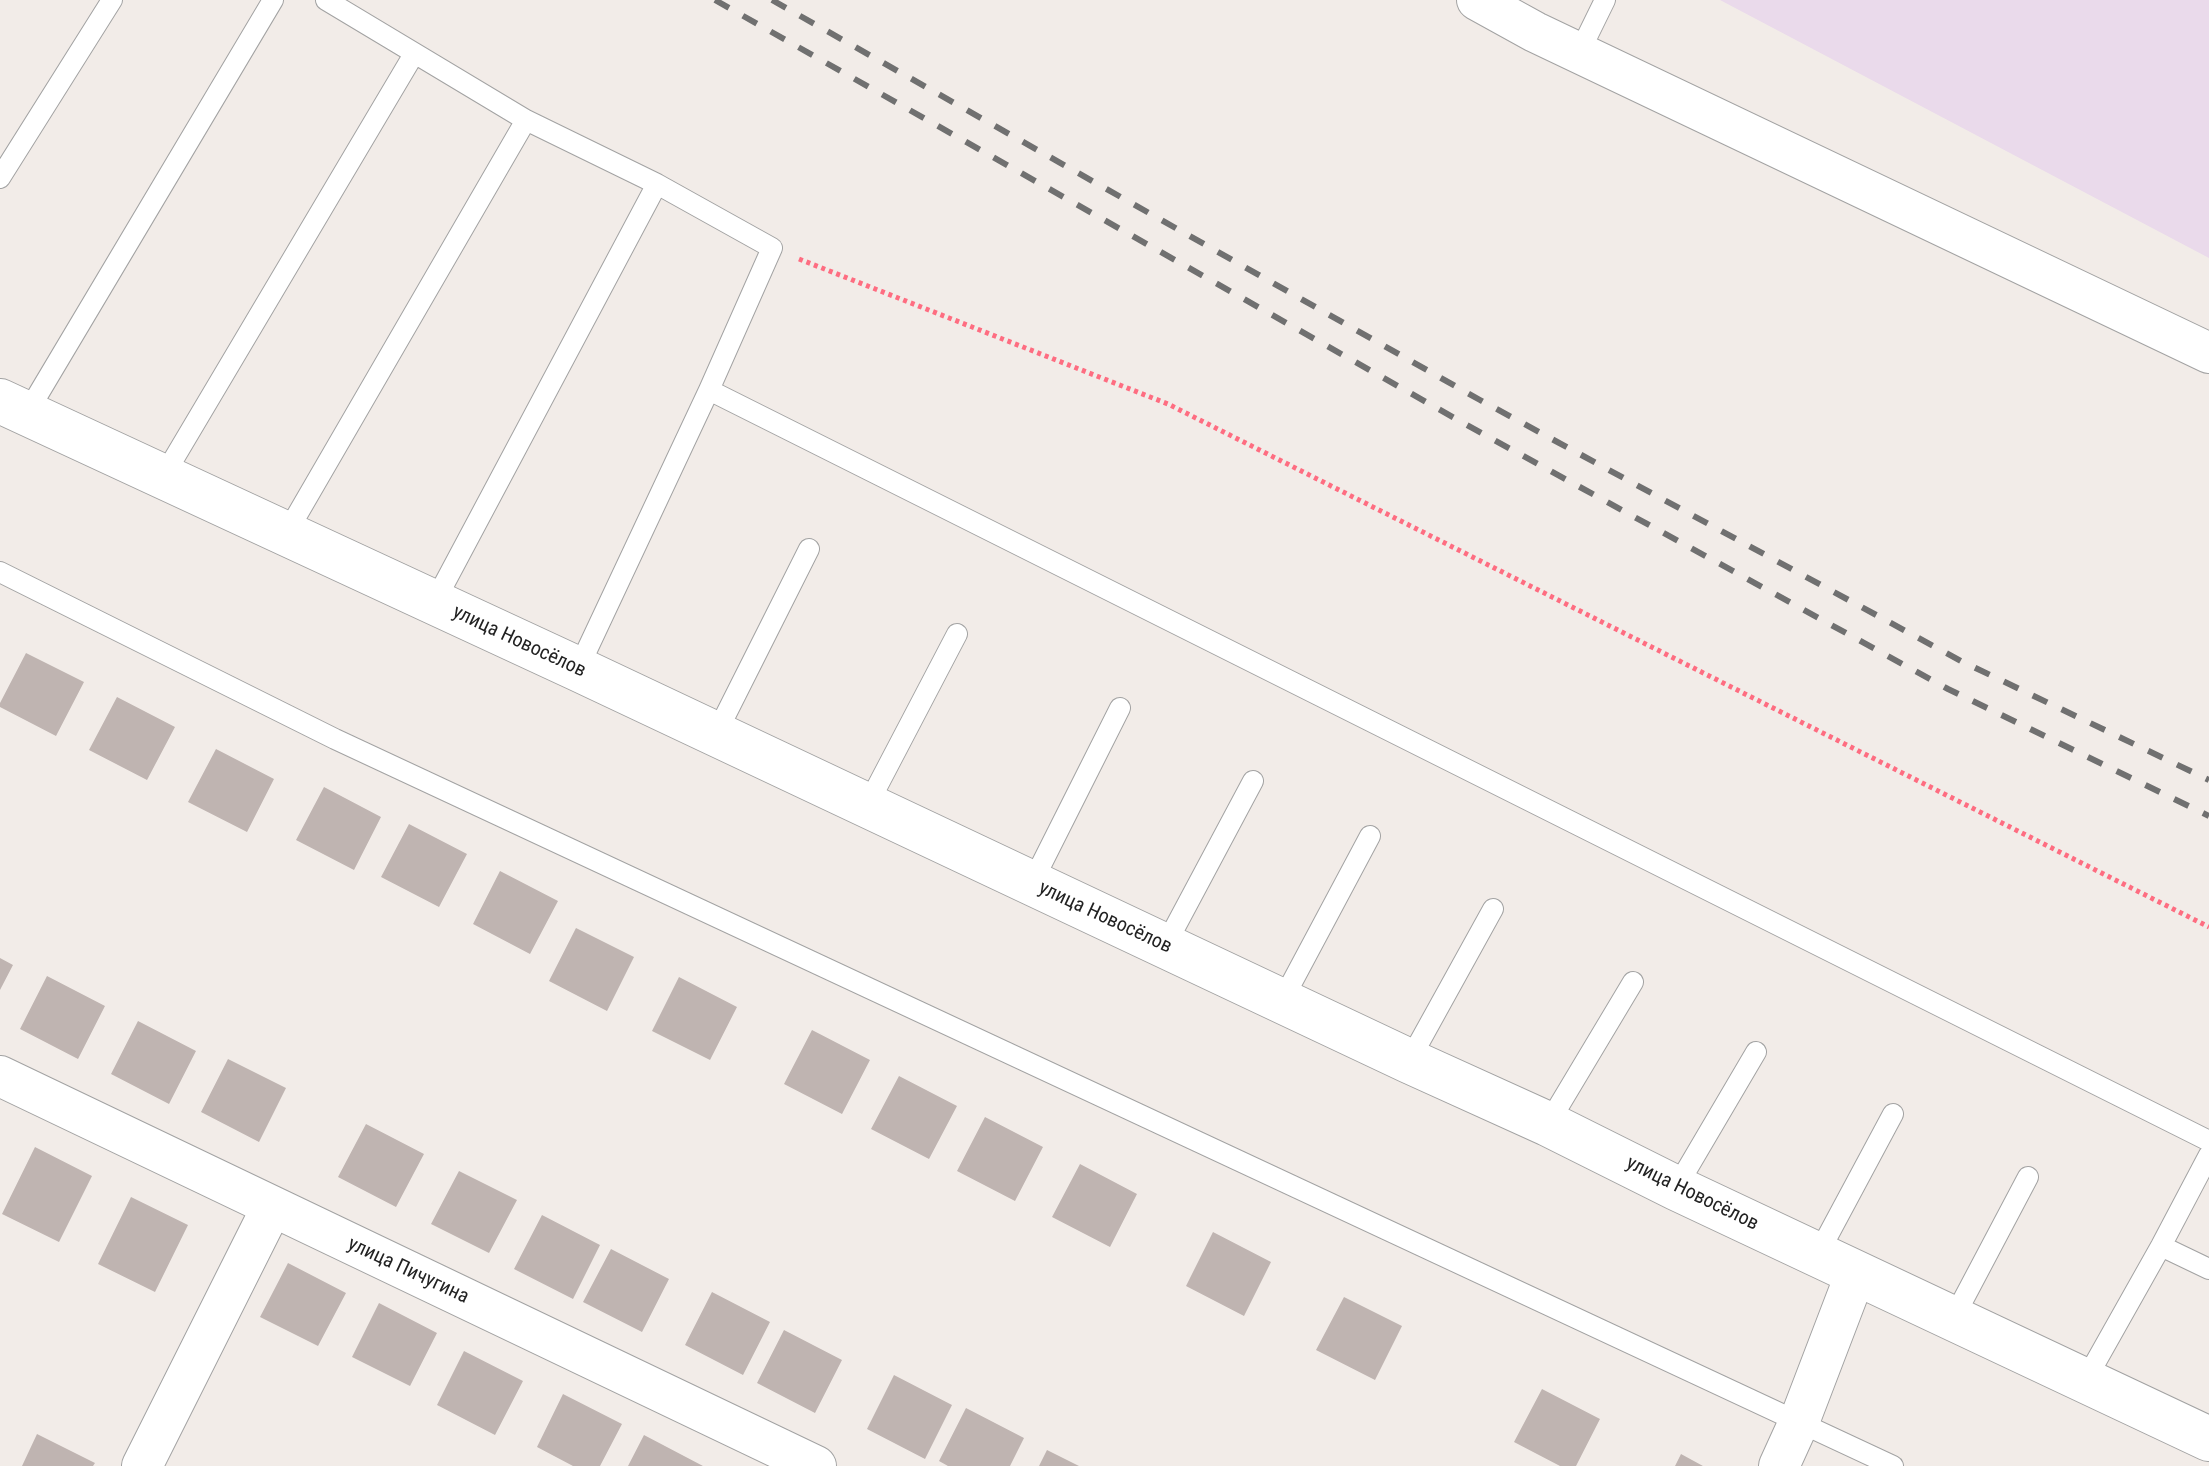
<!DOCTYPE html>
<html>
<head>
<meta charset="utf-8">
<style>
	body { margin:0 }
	canvas { display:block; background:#f2ece8 }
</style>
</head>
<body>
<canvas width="2209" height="1466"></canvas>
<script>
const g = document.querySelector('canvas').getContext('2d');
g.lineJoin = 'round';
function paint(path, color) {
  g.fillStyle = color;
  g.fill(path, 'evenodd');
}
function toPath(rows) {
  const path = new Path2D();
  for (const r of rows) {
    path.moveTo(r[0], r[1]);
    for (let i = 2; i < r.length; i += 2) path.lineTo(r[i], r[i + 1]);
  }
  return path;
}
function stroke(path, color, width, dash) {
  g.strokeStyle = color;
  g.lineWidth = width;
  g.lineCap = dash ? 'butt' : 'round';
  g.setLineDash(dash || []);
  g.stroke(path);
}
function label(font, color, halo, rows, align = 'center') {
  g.font = font + ' "Roboto Condensed",sans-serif';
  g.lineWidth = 6;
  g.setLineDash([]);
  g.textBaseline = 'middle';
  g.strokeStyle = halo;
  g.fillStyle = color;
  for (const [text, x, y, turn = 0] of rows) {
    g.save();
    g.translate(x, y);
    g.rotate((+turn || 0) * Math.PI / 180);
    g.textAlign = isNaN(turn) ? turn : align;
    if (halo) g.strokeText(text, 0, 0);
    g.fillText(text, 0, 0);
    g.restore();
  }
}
paint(toPath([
	[1720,0,2209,0,2209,258]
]), '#eadaeb');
paint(toPath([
	[26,653,84,682,56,736,0,707,0,703],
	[117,697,175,727,147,780,89,750],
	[216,749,274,779,247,832,188,802],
	[324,787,381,817,354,870,296,840],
	[409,824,467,854,439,907,381,877],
	[500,871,558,901,530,954,473,924],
	[576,928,634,957,607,1011,549,981],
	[0,958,13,965,0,990],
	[47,976,105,1006,78,1059,20,1029],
	[679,977,737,1007,710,1060,652,1031],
	[138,1021,196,1051,169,1104,111,1074],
	[812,1030,870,1060,842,1114,784,1084],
	[228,1059,286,1088,259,1142,201,1112],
	[899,1076,957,1106,929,1159,871,1129],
	[985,1117,1043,1147,1015,1201,957,1171],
	[366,1124,424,1154,396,1207,338,1177],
	[35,1147,92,1176,59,1242,2,1214],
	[1080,1164,1137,1194,1110,1247,1052,1217],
	[459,1171,517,1200,489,1253,431,1224],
	[131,1197,188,1225,155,1292,98,1264],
	[542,1215,600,1245,573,1299,514,1269],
	[1213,1232,1271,1262,1244,1316,1186,1286],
	[611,1249,669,1279,642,1332,583,1302],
	[288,1263,346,1293,318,1346,260,1317],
	[712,1292,770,1322,743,1375,685,1345],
	[1344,1297,1402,1326,1375,1380,1316,1350],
	[379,1303,437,1333,410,1386,352,1357],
	[784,1330,842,1360,815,1413,757,1383],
	[464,1351,523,1381,495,1435,437,1405],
	[894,1375,952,1405,925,1459,867,1429],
	[1542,1389,1600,1419,1576,1466,1560,1466,1514,1442],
	[563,1394,622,1424,600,1466,573,1466,537,1447],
	[966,1408,1024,1438,1010,1466,948,1466,939,1461],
	[37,1434,95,1463,93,1466,22,1466],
	[644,1435,703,1466,628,1466],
	[1047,1450,1079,1466,1039,1466],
	[1681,1454,1703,1466,1675,1466]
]), '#bfb4b1');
const service = toPath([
	[326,0,526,120,657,184,772,248,709,390,578,669],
	[1579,53,1605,0],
	[0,178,112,0],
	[709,390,2209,1141],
	[27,413,273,0],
	[163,477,414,54],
	[286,534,526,120],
	[0,572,335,739,1893,1466],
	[434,603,657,184],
	[716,734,809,549],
	[867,806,957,634],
	[1032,883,1120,708],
	[1165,946,1253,781],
	[1282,1001,1370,836],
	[1409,1061,1493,909],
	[1548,1124,1633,982],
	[1676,1188,1756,1052],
	[2161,1246,2209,1269],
	[1818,1254,1893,1114],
	[1953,1319,2028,1177],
	[2085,1381,2161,1246,2209,1155]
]);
const minor = toPath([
	[1477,0,1535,32,2209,353],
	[0,1076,816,1466],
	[142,1466,272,1207],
	[1779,1466,1799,1422,1856,1273]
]);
const tertiary = toPath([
	[0,401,578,669,1409,1061,1548,1124,1676,1188,2209,1439]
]);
stroke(service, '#a3a3a3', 22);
stroke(minor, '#a3a3a3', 42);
stroke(tertiary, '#a3a3a3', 46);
stroke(toPath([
	[799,259,1168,404,2209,927]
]), '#fe6d81', 5, [4, 4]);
stroke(service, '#fff', 20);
stroke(minor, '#fff', 40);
stroke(tertiary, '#fff', 44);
stroke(toPath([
	[715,0,1465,424,1948,689,2209,816],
	[772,0,1480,400,1961,661,2209,780]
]), '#707070', 6, [16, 16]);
label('20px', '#222', '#fff', [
	["улица Новосёлов",519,642,25],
	["улица Новосёлов",1105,918,25],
	["улица Новосёлов",1692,1194,26],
	["улица Пичугина",408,1271,25]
]);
</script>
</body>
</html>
